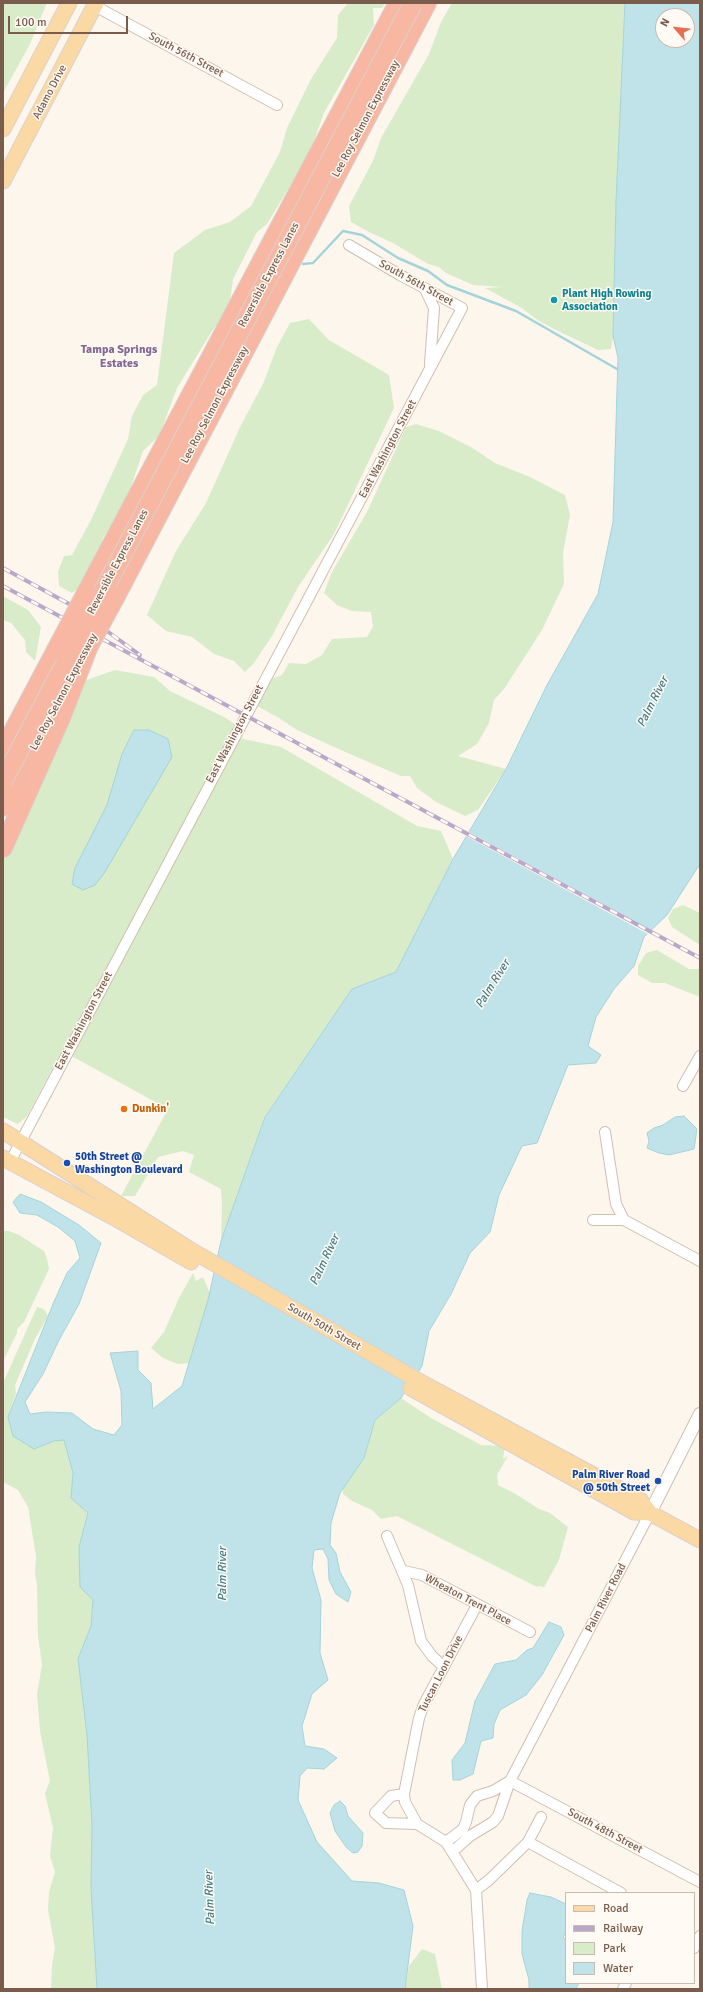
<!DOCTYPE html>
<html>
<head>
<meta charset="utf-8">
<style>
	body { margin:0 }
	#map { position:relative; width:703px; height:1992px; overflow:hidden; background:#fdf6ec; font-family:Signika,sans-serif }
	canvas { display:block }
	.frame { position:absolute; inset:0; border:4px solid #7a5c4d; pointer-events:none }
	.legend { position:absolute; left:565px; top:1892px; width:130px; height:92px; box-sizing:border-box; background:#fffaf3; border:1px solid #cabbb1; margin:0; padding:5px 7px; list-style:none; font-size:12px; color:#7a5c4d }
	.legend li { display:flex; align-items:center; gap:8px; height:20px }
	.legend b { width:20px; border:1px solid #cabbb1 }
	.north { position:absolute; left:655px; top:8px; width:40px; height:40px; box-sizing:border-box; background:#fffaf3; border:1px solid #cabbb1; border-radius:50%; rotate:298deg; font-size:11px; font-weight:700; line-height:16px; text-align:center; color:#7a5c4d }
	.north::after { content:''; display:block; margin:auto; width:14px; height:18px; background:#e76f51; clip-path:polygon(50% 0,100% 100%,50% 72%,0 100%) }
	.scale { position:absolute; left:8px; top:16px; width:120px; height:18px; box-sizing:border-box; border:2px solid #7a5c4d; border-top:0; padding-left:5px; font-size:12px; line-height:14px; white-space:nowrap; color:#7a5c4d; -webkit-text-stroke:3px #fffaf3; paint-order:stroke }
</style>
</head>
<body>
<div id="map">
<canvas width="703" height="1992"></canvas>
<div class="frame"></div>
<ul class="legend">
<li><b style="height:5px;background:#fbd9a5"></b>Road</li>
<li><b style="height:5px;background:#b9a8c9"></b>Railway</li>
<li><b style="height:11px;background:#d8ecc9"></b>Park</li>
<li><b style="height:11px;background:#bfe3e8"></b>Water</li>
</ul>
<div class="north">N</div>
<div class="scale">100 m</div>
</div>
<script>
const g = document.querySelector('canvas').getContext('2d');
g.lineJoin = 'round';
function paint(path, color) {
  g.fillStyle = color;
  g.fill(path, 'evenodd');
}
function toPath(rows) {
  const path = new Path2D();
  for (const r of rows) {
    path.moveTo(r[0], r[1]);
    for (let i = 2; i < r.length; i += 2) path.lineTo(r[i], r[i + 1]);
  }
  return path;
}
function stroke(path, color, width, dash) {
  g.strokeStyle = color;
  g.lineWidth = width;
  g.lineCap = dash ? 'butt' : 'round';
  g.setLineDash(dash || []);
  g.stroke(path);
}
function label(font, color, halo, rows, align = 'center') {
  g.font = font + ' Signika,sans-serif';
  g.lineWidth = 3;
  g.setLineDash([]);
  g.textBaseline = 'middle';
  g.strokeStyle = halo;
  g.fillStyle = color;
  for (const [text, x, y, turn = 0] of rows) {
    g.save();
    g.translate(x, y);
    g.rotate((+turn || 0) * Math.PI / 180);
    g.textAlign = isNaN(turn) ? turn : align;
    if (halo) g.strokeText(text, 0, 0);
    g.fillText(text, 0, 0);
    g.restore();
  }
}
paint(toPath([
	[3,3,47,3,29,46,3,93],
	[348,3,385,3,382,8,373,8,374,25,324,113,314,141,290,186,267,224,257,232,233,279,229,310,212,331,177,388,159,436,143,451,126,501,103,538,97,557,80,587,72,593,59,586,58,572,64,556,72,555,91,520,128,439,132,416,143,395,157,385,174,253,205,230,230,222,251,206,280,152,287,128,311,79,337,38,338,15],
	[452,3,625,3,616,202,613,336,611,349,598,350,560,332,539,321,520,307,485,288,502,287,473,285,446,273,439,267,428,264,393,243,367,231,351,222,349,206,373,161,381,138,429,54,441,22],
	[309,319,329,340,389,375,394,408,334,534,298,587,272,636,254,663,245,672,234,661,214,654,192,637,166,631,147,615,176,551,206,503,241,425,263,384,277,347,290,323],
	[416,424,439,431,471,447,495,463,530,477,565,495,570,515,563,553,564,584,542,630,504,689,494,700,489,723,477,744,458,756,506,769,478,810,465,816,436,802,417,788,410,776,401,776,343,751,297,730,279,718,257,706,271,679,282,675,289,663,306,664,322,655,332,639,367,637,373,627,371,612,352,611,337,605,324,593,332,572,367,512,406,427],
	[3,596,28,610,41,627,35,661,26,652,25,640,11,623,3,620],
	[115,670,154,677,170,691,224,717,238,726,150,892,102,976,27,1116,18,1124,3,1117,3,855,78,683],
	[239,738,281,747,417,826,441,831,453,859,396,972,352,989,265,1116,221,1241,222,1205,221,1189,189,1172,194,1155,183,1151,158,1157,135,1196,121,1196,168,1109,68,1054],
	[683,905,700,913,700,945,672,927,668,918,673,909],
	[657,950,689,969,700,969,700,997,665,983,652,983,638,975,638,966,646,953],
	[3,1231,9,1231,19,1235,44,1251,47,1259,49,1269,24,1322,17,1329,17,1333,3,1361],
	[193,1273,196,1281,203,1277,210,1294,189,1363,178,1364,163,1358,151,1348,164,1332,179,1298],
	[37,1307,44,1309,48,1316,35,1339,15,1385,16,1393,8,1417,34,1449,54,1441,64,1440,73,1473,71,1498,88,1513,79,1547,80,1587,93,1600,91,1626,78,1659,87,1735,92,1825,91,1888,97,1989,51,1989,52,1965,55,1948,48,1910,49,1892,55,1872,50,1856,53,1828,45,1793,50,1781,40,1731,37,1694,42,1665,38,1636,37,1584,35,1574,36,1556,28,1507,18,1490,3,1482,3,1383],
	[401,1398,431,1418,481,1445,505,1446,503,1459,508,1456,497,1475,498,1485,514,1493,539,1509,550,1513,568,1527,559,1560,544,1587,538,1586,537,1587,397,1516,381,1519,372,1510,352,1501,343,1494,343,1488,364,1458,375,1420],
	[422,1949,435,1954,442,1989,405,1989,409,1966]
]), '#d8ecc9');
const water = toPath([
	[625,3,700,3,700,864,667,915,644,937,634,966,614,989,596,1017,588,1046,601,1055,596,1063,568,1065,537,1143,522,1146,499,1195,490,1232,470,1253,451,1294,429,1331,422,1366,401,1398,375,1420,364,1458,340,1493,331,1523,330,1545,336,1553,340,1572,351,1592,348,1602,336,1594,329,1580,328,1559,323,1549,314,1550,312,1568,321,1600,320,1653,328,1680,312,1694,302,1726,305,1746,324,1749,337,1758,324,1769,307,1768,300,1776,298,1800,317,1842,352,1881,379,1883,404,1890,413,1926,405,1989,97,1989,91,1888,92,1825,87,1735,78,1659,91,1626,93,1600,80,1587,79,1547,88,1513,71,1498,73,1473,64,1440,54,1441,34,1449,13,1436,8,1417,53,1304,67,1273,80,1258,75,1241,58,1227,37,1215,20,1213,13,1202,20,1194,41,1202,79,1225,101,1243,79,1304,59,1340,43,1374,25,1402,30,1414,46,1412,72,1413,93,1429,114,1435,122,1425,121,1391,110,1353,138,1351,138,1370,151,1383,153,1409,182,1386,208,1300,221,1241,265,1117,352,989,396,972,453,859,506,769,547,685,598,594,613,522,618,358,613,336,616,202,625,3],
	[663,16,687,16,687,40,663,40,663,16],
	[134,730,149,730,168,739,172,757,105,872,95,885,83,890,72,884,75,868,107,805,122,754,134,730],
	[684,1116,697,1129,694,1149,669,1155,659,1153,647,1148,649,1141,647,1133,654,1128,663,1125,675,1117,684,1116],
	[549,1622,561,1627,564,1635,542,1675,526,1695,500,1710,494,1724,493,1738,481,1741,473,1774,460,1780,453,1780,452,1760,465,1743,475,1701,495,1664,516,1660,527,1650,533,1648,549,1622],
	[340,1801,345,1806,348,1816,363,1833,362,1846,358,1852,353,1853,346,1847,335,1831,330,1813,334,1805,340,1801],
	[530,1893,551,1897,566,1904,566,1932,563,1937,566,1940,566,1983,579,1983,576,1989,529,1989,529,1980,522,1954,522,1931,527,1900,530,1893]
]);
paint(water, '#bfe3e8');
stroke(water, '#a5d3da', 1);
paint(toPath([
	[467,831,653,931,650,935,464,835]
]), '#fdf6ec');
stroke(toPath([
	[303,264,313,263,343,231,362,235,398,258,428,271,447,285,516,311,617,369]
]), '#a5d3da', 2.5);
const minor = toPath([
	[95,6,277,105],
	[425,289,434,308,430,364],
	[683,1086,700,1056],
	[605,1132,616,1204,624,1220,700,1261],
	[10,1162,462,308,400,275,349,245],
	[593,1220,624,1220],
	[387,1536,408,1585,421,1641,432,1656,444,1667],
	[404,1571,422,1575,530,1632],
	[477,1605,424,1704,419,1718,404,1794,405,1802,417,1824,446,1842,476,1890,482,1989],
	[510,1781,700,1882],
	[404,1794,391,1796,375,1813,386,1823,417,1824],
	[446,1842,463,1829,466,1822,470,1805,477,1796,493,1791,510,1781],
	[528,1842,621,1893],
	[452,1852,470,1836,493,1822,498,1816,510,1781,650,1513],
	[476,1890,489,1880,528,1842,541,1817],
	[694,1948,700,1936],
	[623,1989,626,1983]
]);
const tertiary = toPath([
	[650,1513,700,1414]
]);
const primary = toPath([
	[3,129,69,3],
	[3,181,96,3],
	[3,1131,189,1249,426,1385,640,1500,650,1513,700,1540],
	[3,1158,113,1217,191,1262],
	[411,1388,634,1512,650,1513]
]);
const motorway = toPath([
	[86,593,398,3],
	[116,596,427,3],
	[3,750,56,650],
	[3,807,40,737],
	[3,848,61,718,89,646]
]);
stroke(minor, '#d1beb0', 12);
stroke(tertiary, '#d1beb0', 14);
stroke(primary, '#dad1cd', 17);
stroke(motorway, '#dad1cd', 20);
stroke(minor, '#fff', 10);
stroke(tertiary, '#fff', 12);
stroke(primary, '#fbd9a5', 15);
stroke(motorway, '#f7b7a3', 18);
const rail = toPath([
	[3,568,71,605,140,655],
	[3,586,700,958]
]);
stroke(rail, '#b9a8c9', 4);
stroke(rail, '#fffaf3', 2.5, [8]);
const motorwayBridge = toPath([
	[89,646,116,596],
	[56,650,86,593],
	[3,781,413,3]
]);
stroke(motorwayBridge, '#dad1cd', 20, []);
stroke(motorwayBridge, '#f7b7a3', 18);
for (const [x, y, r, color] of [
	[554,300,4,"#0f9aa8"],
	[124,1109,4,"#e8710a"],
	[67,1163,4,"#1a4fb4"],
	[658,1481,4,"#1a4fb4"]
]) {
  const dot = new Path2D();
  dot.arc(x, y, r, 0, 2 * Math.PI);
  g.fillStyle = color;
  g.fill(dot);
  stroke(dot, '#fffaf3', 1.5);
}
label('11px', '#7a5c4d', '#fffaf3', [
	["South 56th Street",186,55,28],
	["Adamo Drive",50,92,-62],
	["Lee Roy Selmon Expressway",366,119,-62],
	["Reversible Express Lanes",269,275,-62],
	["South 56th Street",416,283,29],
	["Lee Roy Selmon Expressway",215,405,-62],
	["East Washington Street",388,449,-62],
	["Reversible Express Lanes",118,562,-62],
	["Lee Roy Selmon Expressway",64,692,-62],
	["East Washington Street",235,734,-62],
	["East Washington Street",84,1021,-62],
	["South 50th Street",324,1327,30],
	["Palm River Road",606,1598,-63],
	["Wheaton Trent Place",468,1600,28],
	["Tuscan Loon Drive",441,1674,-63],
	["South 48th Street",605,1831,28]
]);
label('bold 11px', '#0d838f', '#fffaf3', [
	["Plant High Rowing",562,294],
	["Association",562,307]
], 'left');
label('bold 11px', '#c56008', '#fffaf3', [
	["Dunkin'",132,1109]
], 'left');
label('bold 11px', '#164399', '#fffaf3', [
	["50th Street @",75,1157],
	["Washington Boulevard",75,1170],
	["Palm River Road",650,1475,"right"],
	["@ 50th Street",650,1488,"right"]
], 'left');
label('bold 12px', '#846695', '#fffaf3', [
	["Tampa Springs",119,350],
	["Estates",119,364]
]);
label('italic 12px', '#437c86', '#fffaf3', [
	["Palm River",653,702,-63],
	["Palm River",493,984,-58],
	["Palm River",325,1260,-65],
	["Palm River",223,1574,-90],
	["Palm River",210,1898,-92]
]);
</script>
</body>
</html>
